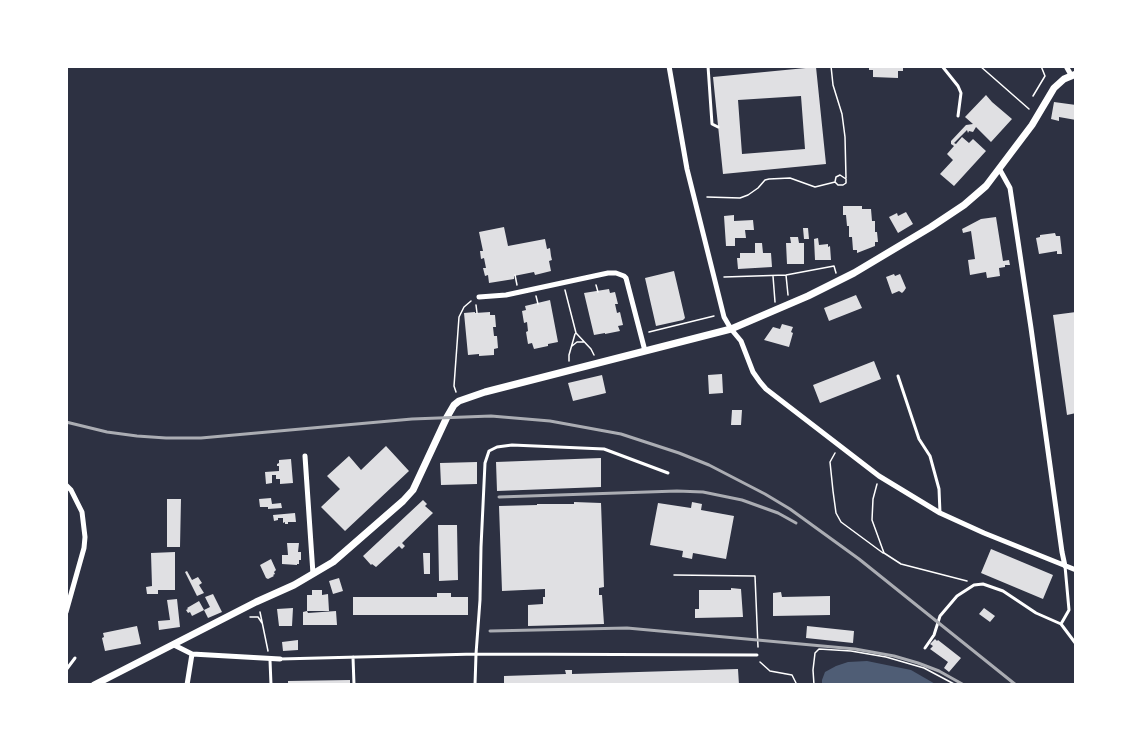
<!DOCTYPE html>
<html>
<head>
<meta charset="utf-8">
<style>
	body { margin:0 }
	#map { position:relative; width:1142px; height:751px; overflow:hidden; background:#2d3142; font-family:Signika,sans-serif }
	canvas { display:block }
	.frame { position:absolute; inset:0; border:68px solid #fff; pointer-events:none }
</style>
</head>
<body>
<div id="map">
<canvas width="1142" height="751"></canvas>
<div class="frame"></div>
</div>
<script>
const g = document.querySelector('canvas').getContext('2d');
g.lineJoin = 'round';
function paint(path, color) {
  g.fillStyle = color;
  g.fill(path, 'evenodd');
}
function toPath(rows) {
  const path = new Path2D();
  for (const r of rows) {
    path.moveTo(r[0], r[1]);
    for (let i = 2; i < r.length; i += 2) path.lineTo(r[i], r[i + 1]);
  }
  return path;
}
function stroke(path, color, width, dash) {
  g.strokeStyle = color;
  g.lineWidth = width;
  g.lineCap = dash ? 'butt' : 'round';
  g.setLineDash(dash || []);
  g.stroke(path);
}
paint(toPath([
	[867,661,911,670,937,685,822,685,822,680,825,672,836,666,848,662]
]), '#4f5d75');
paint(toPath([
	[869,66,903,66,903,71,898,71,898,78,873,77,873,70,869,70],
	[816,67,826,164,723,174,713,77],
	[801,96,805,149,742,154,738,100],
	[986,95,992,102,1012,119,991,142,976,127,973,132,969,131,968,133,967,130,954,143,956,144,962,137,969,143,973,139,986,151,954,186,940,174,953,160,947,154,954,146,951,144,951,141,966,125,973,124,965,117],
	[1054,102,1076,105,1076,120,1059,117,1059,121,1051,119],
	[843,206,862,206,862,209,871,209,872,221,875,221,875,232,877,232,878,242,875,242,875,246,857,253,857,250,853,250,852,237,849,237,849,226,847,226,846,215,843,215],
	[906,212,913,224,898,233,889,217,897,213,898,216],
	[734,215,734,221,753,220,754,230,745,230,746,238,735,238,735,246,726,246,724,216],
	[996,217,1003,261,1009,260,1010,265,1005,265,1005,267,999,268,1000,276,987,278,986,272,970,275,968,260,975,259,971,231,963,233,962,229,981,219],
	[504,227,508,246,545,239,547,249,550,248,551,256,552,260,549,261,551,271,535,275,534,272,514,276,514,279,489,283,488,275,485,276,483,268,486,268,484,258,481,259,480,251,483,251,479,232],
	[803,228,808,228,809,239,804,239],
	[1055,233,1056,236,1060,236,1062,254,1057,254,1057,251,1039,254,1036,238,1040,237,1040,235],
	[790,237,798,237,799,243,804,243,804,264,787,264,786,243,791,243],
	[818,238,819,245,828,244,828,247,830,246,831,260,815,260,814,239],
	[755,243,762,243,763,253,771,253,772,267,738,269,737,258,740,258,740,253,755,253],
	[674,271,685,318,683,320,656,326,645,278],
	[894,274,895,276,900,274,906,288,904,291,902,293,899,291,892,294,886,277],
	[609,289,610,293,615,292,618,304,615,304,617,313,620,312,623,325,618,326,620,331,605,334,605,333,594,335,584,293],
	[856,295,862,308,829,321,824,308],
	[550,300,558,342,548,344,548,346,534,349,532,343,528,344,526,332,528,331,527,322,524,323,522,311,526,310,525,306],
	[475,312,475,313,490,312,490,315,495,315,496,327,493,327,494,336,497,336,498,348,494,349,494,355,479,356,479,354,468,355,464,313],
	[1076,312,1076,413,1067,415,1053,315],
	[782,324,793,327,791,332,793,333,789,347,764,340,773,327,780,329],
	[874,361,881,379,820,403,813,385],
	[722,374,723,393,709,394,708,375],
	[602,375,606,393,573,401,568,383],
	[732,410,742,410,741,425,731,425],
	[386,446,409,471,345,531,321,507,340,489,327,476,349,456,361,470],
	[601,458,601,487,497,491,496,462],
	[291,459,293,483,280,484,280,479,276,479,276,475,272,475,272,483,266,484,265,472,279,471,279,466,277,466,277,464,279,463,279,460],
	[477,462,477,484,441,485,440,463],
	[271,498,272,504,281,503,282,508,268,509,268,507,260,507,259,499],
	[167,499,181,499,180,547,167,547],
	[423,500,427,504,425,506,433,513,402,543,405,546,402,549,399,546,376,567,372,564,371,565,363,556],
	[574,502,601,503,604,587,599,588,599,595,602,595,604,624,528,626,528,605,543,604,543,597,545,597,545,589,502,591,499,506,537,505,537,504,574,504],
	[692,502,702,504,701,510,734,516,726,559,693,553,692,559,682,557,683,551,650,545,658,503,691,508],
	[295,513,296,522,288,522,288,524,285,524,285,522,283,523,283,518,278,518,278,520,274,521,273,515],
	[438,525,457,525,458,580,439,581],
	[287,543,299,543,298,552,301,552,301,560,299,560,299,564,297,564,297,565,282,564,282,555,288,555],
	[991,549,1053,575,1043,599,981,573],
	[175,552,175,590,158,590,158,594,147,594,146,587,152,586,151,553],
	[423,553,430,553,430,574,424,574],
	[271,559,276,570,274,572,275,574,273,575,274,576,268,579,266,578,260,565],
	[187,571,192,580,198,577,202,583,199,585,204,593,197,596,185,572],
	[339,578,343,591,333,594,329,581],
	[731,588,741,589,743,617,695,618,695,609,699,609,699,590,731,590],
	[312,590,322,590,322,595,328,594,329,611,307,611,307,595,312,595],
	[781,592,782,597,830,596,830,615,773,616,773,593],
	[437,593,451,593,451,597,468,597,468,615,353,615,353,597,437,597],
	[213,594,222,612,208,618,204,610,192,616,190,612,188,613,186,610,188,609,187,608,199,601,204,610,210,607,205,597],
	[177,599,180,627,159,630,158,621,170,620,167,600],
	[293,608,292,626,279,626,277,609],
	[984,608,995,616,990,622,979,614],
	[307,611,308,613,336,611,337,625,303,625,303,612],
	[137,626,141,644,105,651,102,638,104,637,103,633],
	[807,626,854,631,853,643,806,638],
	[935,639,937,641,938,640,961,658,949,672,944,668,948,662,930,649,933,646,930,644],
	[298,640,298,650,283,651,282,642],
	[738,669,739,685,504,685,504,676,566,674,565,670,572,670,572,674],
	[350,680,350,685,288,685,288,681]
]), '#e0e0e3');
stroke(toPath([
	[831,66,833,85,842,114,845,137,846,178],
	[980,66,1029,109],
	[1033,96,1045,76,1041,66],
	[707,197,740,198,748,195,758,188,765,180,769,179,790,178,815,187,835,182,838,185,843,185,846,183,846,179,840,175,836,177,835,182],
	[515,275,517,285],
	[786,275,788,295],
	[773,276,775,302],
	[724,277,786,275,834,266,836,273],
	[596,285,598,292],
	[565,290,576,333,591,349,594,355],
	[536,296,538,304],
	[476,305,477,313],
	[649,332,714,316],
	[572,346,577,342,584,342],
	[569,361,569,355,575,334],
	[456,392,454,386,459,317,464,307,471,301],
	[835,453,830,462,833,491,836,513,841,522,883,553],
	[877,484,873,499,872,520,884,553,901,564,967,581],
	[674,575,755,576,758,647],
	[260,612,268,651],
	[250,617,258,617,262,623],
	[760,662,770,671,792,675,797,685],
	[814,685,813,670,815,653,819,649,851,651,886,657,924,668,956,685]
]), '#fff', 1.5);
stroke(toPath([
	[708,66,712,124,718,127],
	[942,66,958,86,961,93,958,116],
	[898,376,919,439,930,456,939,489,940,513],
	[1061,624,1076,644],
	[925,648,934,635,940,616,957,596,974,585,983,584,1003,591,1036,613,1061,624,1069,610,1065,566],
	[353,657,354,685],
	[280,659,476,654,757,655],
	[270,660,271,685],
	[66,670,75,658],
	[475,685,476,654,480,600,481,547,485,463,489,451,497,447,512,445,604,449,668,473]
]), '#fff', 3);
stroke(toPath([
	[669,66,687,169,724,317,731,329,741,341,753,372,760,382,766,389,879,476,940,513,984,533,1076,570],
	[1066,66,1071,75],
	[1000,170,1010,188,1031,328,1062,552,1065,566],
	[479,297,506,295,608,273,616,273,624,276,626,278,645,351],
	[305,456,313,574],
	[66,485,71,490,82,512,85,537,84,548,66,612],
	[174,645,192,654,280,659],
	[187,685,192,654]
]), '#fff', 5);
stroke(toPath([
	[94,685,256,602,294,585,333,562,403,501,413,490,447,417,454,405,459,401,485,392,731,329,808,296,854,273,931,227,964,205,986,186,1032,125,1054,88,1064,79,1076,74]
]), '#fff', 7);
stroke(toPath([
	[66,422,107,432,137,436,166,438,201,438,412,419,491,416,550,421,621,434,679,453,709,465,765,494,790,509,859,559,1016,685],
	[499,497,677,491,703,492,742,500,778,513,796,523],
	[490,631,627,628,855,649,894,656,918,663,939,671,964,685]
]), '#abadb3', 3);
</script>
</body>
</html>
